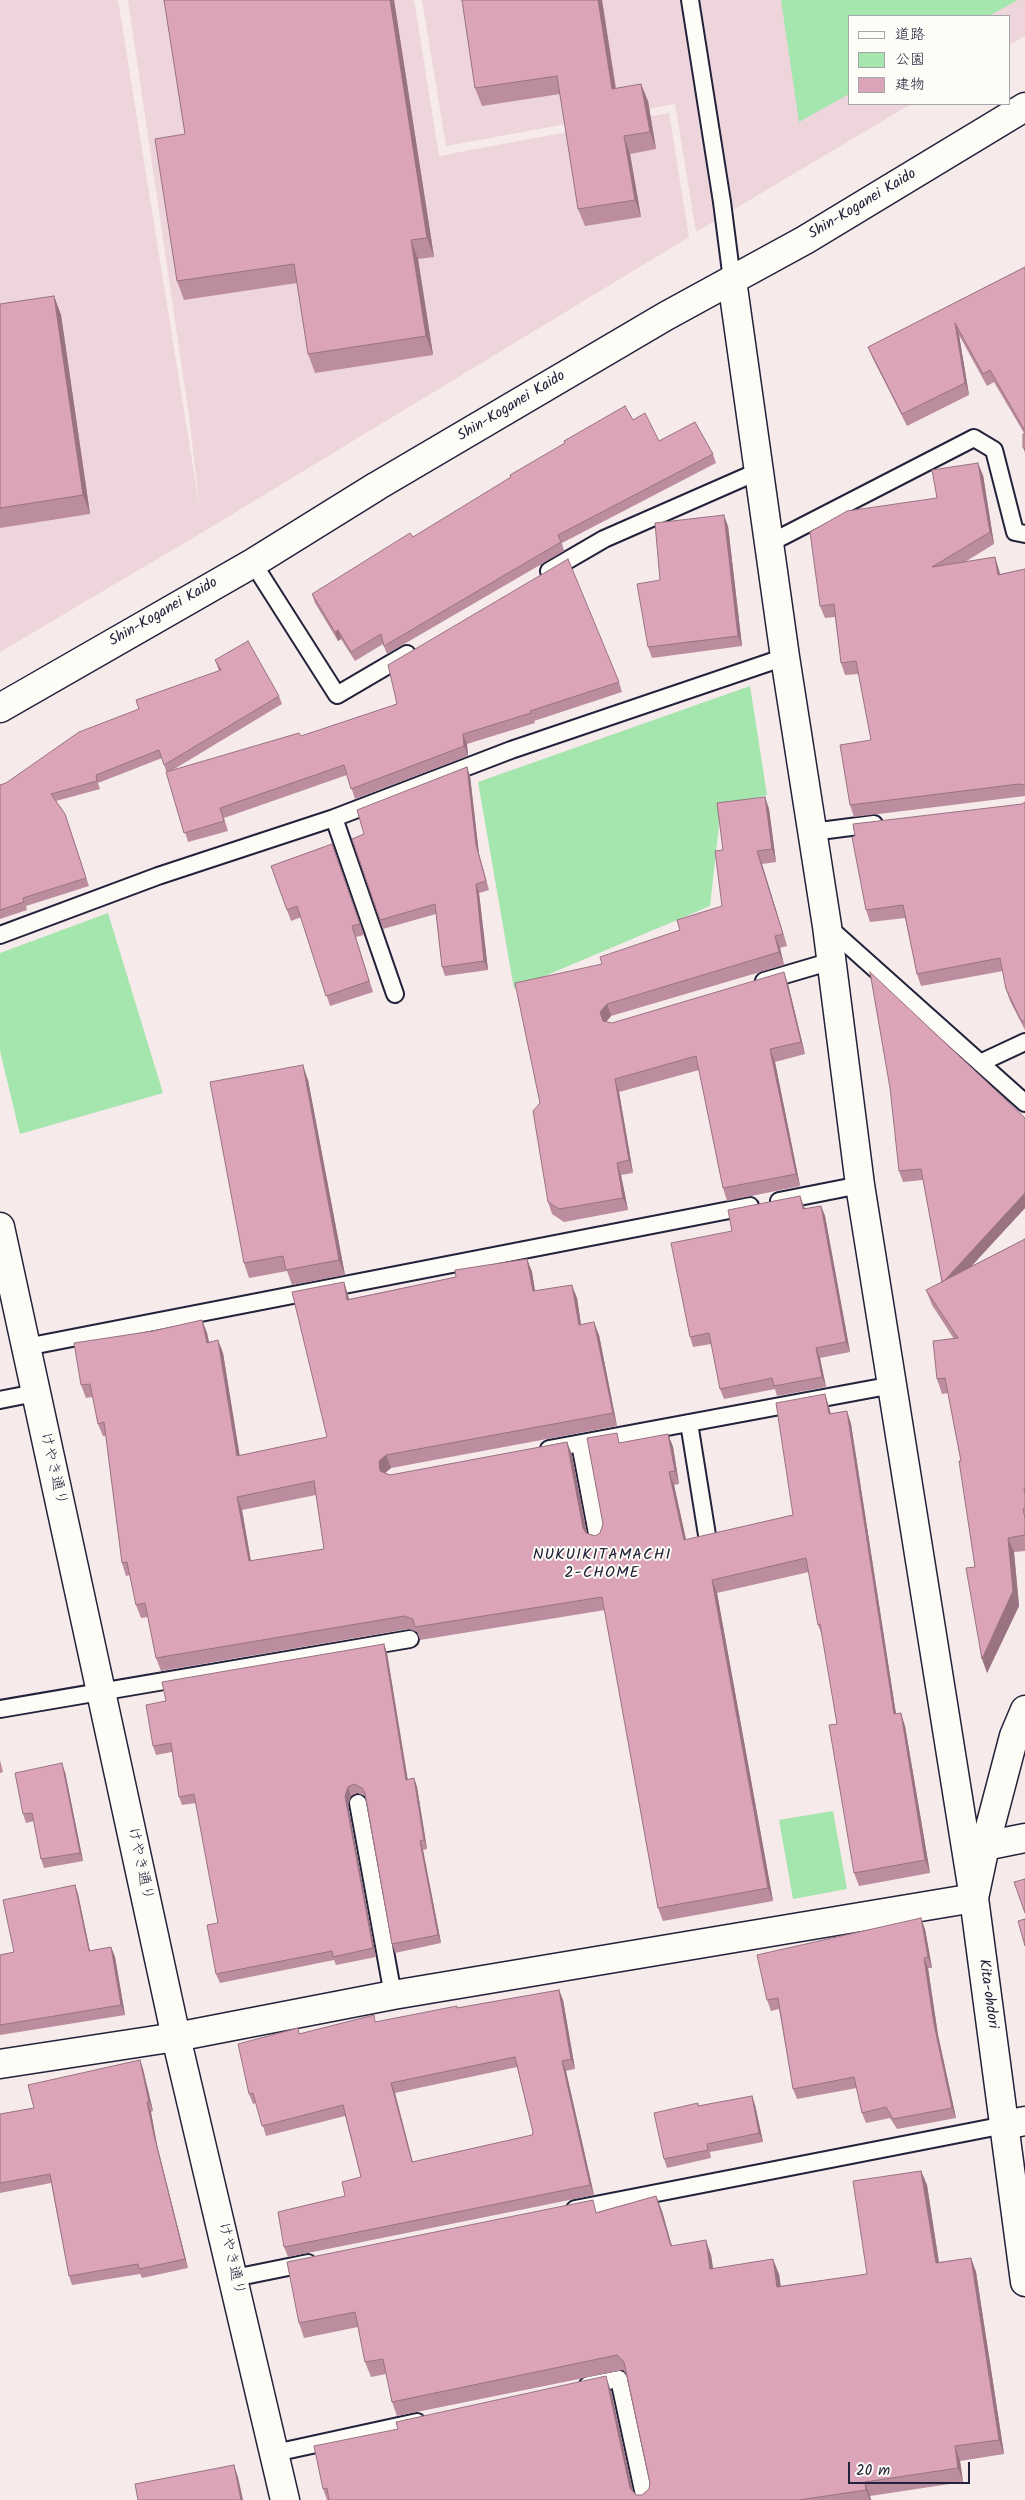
<!DOCTYPE html>
<html>
<head>
<meta charset="utf-8">
<style>
	body { margin:0 }
	#map { position:relative; width:1025px; height:2500px; overflow:hidden; background:#f6eaea; font-family:Kalam,"Klee One",sans-serif }
	canvas { display:block }
	.legend { position:absolute; left:848px; top:15px; width:162px; height:90px; box-sizing:border-box; background:#fdfcf7; border:1px solid #a5a5ac; margin:0; padding:6px 9px; list-style:none; font-size:15px; color:#22223b }
	.legend li { display:flex; align-items:center; gap:10px; height:25px }
	.legend b { width:25px; border:1px solid #a5a5ac }
	.scale { position:absolute; left:848px; top:2462px; width:122px; height:22px; box-sizing:border-box; border:2px solid #22223b; border-top:0; padding-left:6px; font-size:15px; line-height:18px; white-space:nowrap; color:#22223b; -webkit-text-stroke:4px #fdfcf7; paint-order:stroke }
</style>
</head>
<body>
<div id="map">
<canvas width="1025" height="2500"></canvas>
<ul class="legend">
<li><b style="height:6px;background:#fdfcf7"></b>道路</li>
<li><b style="height:14px;background:#a5e5ae"></b>公園</li>
<li><b style="height:14px;background:#dba4b8"></b>建物</li>
</ul>
<div class="scale">20 m</div>
</div>
<script>
const g = document.querySelector('canvas').getContext('2d');
g.lineJoin = 'round';
function paint(path, color) {
  g.fillStyle = color;
  g.fill(path, 'evenodd');
}
function toPath(rows) {
  const path = new Path2D();
  for (const r of rows) {
    path.moveTo(r[0], r[1]);
    for (let i = 2; i < r.length; i += 2) path.lineTo(r[i], r[i + 1]);
  }
  return path;
}
function stroke(path, color, width, dash) {
  g.strokeStyle = color;
  g.lineWidth = width;
  g.lineCap = dash ? 'butt' : 'round';
  g.setLineDash(dash || []);
  g.stroke(path);
}
function label(font, color, halo, rows, align = 'center') {
  g.font = font + ' Kalam,"Klee One",sans-serif';
  g.lineWidth = 4;
  g.setLineDash([]);
  g.textBaseline = 'middle';
  g.strokeStyle = halo;
  g.fillStyle = color;
  for (const [text, x, y, turn = 0] of rows) {
    g.save();
    g.translate(x, y);
    g.rotate((+turn || 0) * Math.PI / 180);
    g.textAlign = isNaN(turn) ? turn : align;
    if (halo) g.strokeText(text, 0, 0);
    g.fillText(text, 0, 0);
    g.restore();
  }
}
paint(toPath([
	[0,0,118,0,200,510,189,416,128,0,414,0,439,156,669,113,689,237,203,532,0,652],
	[422,0,1025,0,1025,36,1009,45,1009,16,849,16,849,104,911,104,696,232,675,104,446,146]
]), '#eed5db');
paint(toPath([
	[781,0,1018,0,989,16,849,16,849,94,799,122],
	[750,686,767,795,721,807,710,906,514,989,478,782],
	[108,913,163,1093,20,1134,0,1051,0,953],
	[833,1811,847,1889,793,1899,779,1820]
]), '#a5e5ae');
const service = toPath([
	[690,0,722,202,732,280],
	[770,543,974,438,994,450,1015,532,1025,534],
	[253,563,337,695,407,654],
	[549,571,604,539,759,471],
	[334,818,395,994],
	[812,832,874,824],
	[827,926,1025,1103],
	[0,935,158,876,334,818,511,750,785,657],
	[764,981,832,961],
	[980,1063,1025,1042],
	[779,1201,860,1185],
	[26,1347,750,1206],
	[0,1400,35,1393],
	[689,1423,707,1535],
	[580,1444,598,1539],
	[549,1449,893,1385],
	[0,1709,410,1639],
	[358,1803,393,1995],
	[575,2209,1005,2125],
	[234,2278,308,2263],
	[588,2385,619,2379,645,2500],
	[275,2453,417,2422]
]);
const minor = toPath([
	[985,1846,1025,1838],
	[0,2064,176,2037,393,1995,974,1898],
	[1005,2125,1025,2121]
]);
const tertiary = toPath([
	[732,280,785,657,827,926,860,1185,974,1898],
	[0,1227,176,2037,285,2500],
	[1025,1710,1014,1736,985,1846,974,1898,1025,2282]
]);
const secondary = toPath([
	[0,708,253,563,377,486,666,316,805,240,1025,107]
]);
stroke(service, '#22223b', 20);
stroke(minor, '#22223b', 31);
stroke(tertiary, '#22223b', 31);
stroke(secondary, '#22223b', 31);
stroke(service, '#fdfcf7', 16);
stroke(minor, '#fdfcf7', 28);
stroke(tertiary, '#fdfcf7', 28);
stroke(secondary, '#fdfcf7', 28);
paint(toPath([
	[164,0,394,0,434,257,418,259,433,355,315,373,308,354,297,283,184,300,177,281,185,134],
	[462,0,602,0,616,88,648,101,656,149,630,154,641,217,585,226,578,209,560,94,482,106,475,88],
	[1025,267,1025,453,1023,447,1024,433,994,382,987,386,959,335,969,395,907,426,873,359,868,347],
	[54,296,61,315,90,514,0,528,0,304],
	[633,420,659,441,713,454,716,463,562,543,564,551,387,654,383,644,355,661,341,639,338,641,315,603,312,594,413,537],
	[983,475,994,544,965,562,995,557,999,570,1000,574,1025,569,1025,796,854,817,850,805,871,740,859,674,845,675,841,663,835,617,825,618,820,606,937,498],
	[728,526,742,646,652,658,648,647,660,580],
	[215,660,279,696,282,704,171,771,301,736,619,682,622,692,534,721,535,723,467,744,468,756,355,799,347,775,224,818,228,831,188,842,162,758,98,783,100,789,56,801,65,814,89,886,26,906,27,910,0,919,0,785,6,783,139,709,219,671],
	[467,767,470,776,479,854,489,890,479,893,488,970,445,976,442,967,436,914,383,929,352,839,364,834],
	[765,797,769,809,776,862,762,864,787,946,780,948,784,965,611,1016,606,1022,612,1023,788,984,805,1054,775,1062,800,1186,727,1201,723,1188,699,1070,619,1092,633,1173,621,1175,628,1210,564,1222,552,1214,548,1202,540,1103,602,964,680,930,722,906,723,850],
	[1025,802,1025,1030,1010,1001,1006,989,1003,971,921,986,917,974,905,918,870,922,866,910],
	[332,844,364,935,356,937,373,992,330,1006,301,917,291,921,271,866],
	[308,1080,345,1275,292,1285,287,1271,249,1278,244,1263],
	[1025,1118,1025,1208,970,1267,1025,1239,1025,1551,1014,1552,1019,1606,987,1673,975,1567,961,1461,948,1393,942,1394,937,1379,954,1339,932,1305,926,1290,942,1282,923,1180,903,1182,899,1171],
	[804,1206,805,1209,821,1206,825,1216,850,1352,820,1358,826,1387,777,1396,775,1389,724,1399,720,1389,711,1344,693,1347,690,1337,732,1231],
	[527,1259,532,1272,535,1290,577,1298,581,1325,599,1335,617,1426,391,1468,385,1473,390,1475,567,1442,572,1455,587,1533,595,1536,600,1533,603,1524,620,1443,668,1434,673,1447,679,1484,674,1485,686,1540,793,1515,825,1394,829,1407,831,1414,847,1411,851,1424,896,1714,905,1726,930,1873,859,1886,854,1873,837,1724,823,1637,818,1625,809,1572,717,1593,773,1901,663,1921,658,1908,605,1610,420,1640,417,1632,408,1629,161,1671,156,1658,148,1617,141,1618,136,1605,130,1575,126,1576,122,1563,106,1436,103,1436,98,1424,93,1397,86,1398,81,1385,153,1331,202,1320,207,1333,209,1342,218,1340,223,1353,239,1456,327,1437,344,1282,349,1299,456,1277],
	[316,1495,324,1549,251,1561,242,1510],
	[384,1644,387,1653,408,1780,414,1778,417,1787,427,1849,423,1850,441,1943,395,1953,392,1944,365,1796,357,1793,351,1796,348,1805,376,1957,336,1965,334,1960,220,1983,216,1974,218,1923,196,1803,182,1805,179,1797,172,1752,156,1755,153,1746,166,1701],
	[0,1760,3,1772,0,1773],
	[65,1772,83,1861,44,1868,41,1859,34,1821,26,1823,23,1814],
	[75,1885,78,1894,90,1951,111,1947,115,1957,125,2015,0,2035,0,1955,14,1952],
	[925,1929,932,1968,928,1968,938,2035,956,2118,897,2129,890,2118,866,2123,862,2113,857,2088,797,2099,793,2089,779,2009,771,2011,767,2000],
	[559,1990,563,2000,575,2069,566,2071,594,2195,288,2257,284,2247,345,2196,361,2177,345,2116,266,2136,256,2103,253,2104,249,2094,300,2034,376,2022],
	[517,2067,533,2132,532,2135,413,2162,395,2093],
	[140,2060,143,2069,153,2111,151,2112,157,2145,188,2268,142,2278,140,2274,72,2285,69,2276,51,2183,0,2193,0,2114,34,2108],
	[752,2096,755,2105,763,2142,710,2152,711,2158,667,2168,664,2159,698,2106],
	[921,2171,927,2185,939,2262,971,2258,976,2272,1004,2454,960,2461,963,2482,870,2496,871,2500,327,2500,323,2489,611,2391,633,2491,636,2495,642,2495,649,2489,650,2483,626,2374,623,2370,397,2416,392,2402,386,2374,371,2377,365,2362,358,2327,304,2338,299,2323,597,2212,656,2196,662,2211,672,2246,711,2255,713,2268,779,2274,780,2286,867,2274]
]), '#bc8d9e');
paint(toPath([
	[390,0,394,0,434,257,427,238],
	[598,0,602,0,618,106,612,89],
	[641,84,648,101,656,149,650,132],
	[624,136,630,154,641,217,635,200],
	[411,240,418,259,433,355,426,336],
	[54,296,61,315,90,514,83,495],
	[955,323,959,335,969,395,965,383],
	[978,463,983,475,994,544,990,532],
	[724,515,728,526,742,646,738,636],
	[995,557,999,570,1002,587,998,575],
	[338,630,341,639,338,641,335,632],
	[463,734,467,744,468,756,464,746],
	[467,767,470,776,479,854,489,890,476,845],
	[765,797,769,809,776,862,772,849],
	[757,851,762,864,787,946,783,934],
	[476,884,479,893,488,970,484,961],
	[775,936,780,948,784,965,779,952],
	[784,972,788,984,805,1054,801,1042],
	[607,1004,611,1016,604,1024,600,1012],
	[770,1049,775,1062,800,1186,796,1174],
	[303,1065,308,1080,345,1275,339,1260],
	[615,1079,619,1092,633,1173,629,1160],
	[617,1163,621,1175,628,1210,623,1198],
	[1025,1193,1025,1208,946,1294,942,1283],
	[800,1196,804,1206,807,1220,803,1209],
	[821,1206,825,1216,850,1352,846,1342],
	[527,1259,532,1272,537,1304,533,1291],
	[344,1282,348,1295,352,1312,347,1300],
	[572,1285,577,1298,583,1338,579,1325],
	[202,1320,207,1333,212,1356,207,1343],
	[594,1322,599,1335,617,1426,613,1413],
	[218,1340,223,1353,242,1469,237,1456],
	[816,1348,820,1358,826,1387,822,1377],
	[825,1394,829,1407,833,1427,829,1414],
	[847,1411,851,1424,898,1727,894,1714],
	[668,1434,673,1447,679,1484,675,1471],
	[567,1442,572,1455,588,1541,583,1528],
	[386,1455,391,1468,384,1474,380,1471,379,1461],
	[669,1472,674,1485,689,1553,684,1540],
	[237,1497,242,1510,253,1574,249,1561],
	[1008,1538,1014,1552,1019,1606,987,1673,982,1659],
	[712,1580,717,1593,773,1901,768,1888],
	[384,1644,387,1653,409,1789,406,1780],
	[901,1713,905,1726,930,1873,925,1860],
	[62,1763,65,1772,83,1861,80,1853],
	[414,1778,417,1787,427,1849,424,1840],
	[348,1787,351,1796,348,1805,376,1957,373,1948,345,1796],
	[420,1841,423,1850,441,1943,438,1935],
	[75,1885,78,1894,92,1961,89,1951],
	[921,1918,925,1929,932,1968,928,1957],
	[111,1947,115,1957,125,2015,121,2005],
	[924,1958,928,1968,938,2035,956,2118,952,2108,934,2024],
	[559,1990,563,2000,575,2069,571,2059],
	[140,2060,143,2069,153,2111,149,2102],
	[562,2061,566,2071,594,2195,590,2185],
	[391,2083,395,2093,415,2173,412,2162],
	[752,2096,755,2105,763,2142,759,2133],
	[147,2102,151,2112,157,2145,188,2268,185,2259,154,2135],
	[921,2171,927,2185,941,2277,936,2263],
	[656,2196,662,2211,676,2261,671,2246],
	[706,2240,711,2255,715,2283,710,2269],
	[971,2258,976,2272,1004,2454,999,2440],
	[773,2259,779,2274,783,2301,777,2287],
	[606,2376,611,2391,635,2500,630,2488],
	[955,2446,960,2461,963,2482,958,2468],
	[234,2465,238,2477,243,2500,241,2500],
	[865,2482,870,2496,871,2500,870,2500,866,2490]
]), '#997381');
const building = toPath([
	[164,0,390,0,427,238,411,240,426,336,308,354,294,264,177,281,155,139,185,134,164,0],
	[462,0,598,0,612,89,641,84,650,132,624,136,635,200,578,209,557,76,475,88,462,0],
	[1025,267,1025,431,990,370,983,374,955,323,965,383,902,414,868,347,1025,267],
	[54,296,83,495,0,508,0,304,54,296],
	[625,406,633,420,645,413,659,441,695,422,713,454,558,535,561,542,384,646,381,634,351,652,338,630,335,632,312,594,410,533,413,537,511,477,510,475,565,443,564,441,625,406],
	[1025,433,1025,450,1023,447,1023,434,1025,433],
	[978,463,990,532,932,567,995,557,998,575,1025,569,1025,785,1019,784,850,805,840,745,871,740,856,661,841,663,834,604,820,606,810,532,847,511,937,498,932,470,978,463],
	[724,515,738,636,648,647,637,584,660,580,655,523,724,515],
	[568,559,619,682,530,711,531,713,463,734,464,746,351,789,344,765,220,808,224,821,184,833,166,772,299,733,301,736,397,704,388,665,568,559],
	[248,641,279,696,164,765,159,750,96,775,97,781,51,794,65,814,86,878,23,898,24,902,0,910,0,785,6,783,79,732,139,709,136,700,221,670,215,660,248,641],
	[467,767,476,845,486,881,476,884,484,961,442,967,435,904,380,920,352,839,364,834,357,810,467,767],
	[765,797,772,849,757,851,783,934,775,936,779,952,607,1004,600,1012,603,1021,612,1023,784,972,801,1042,770,1049,796,1174,723,1188,696,1056,615,1079,629,1160,617,1163,623,1198,559,1209,548,1202,533,1111,540,1103,515,983,602,964,600,957,680,930,677,920,722,906,715,851,723,850,717,803,765,797],
	[1025,802,1025,1022,1021,1020,1006,989,1000,958,917,974,903,905,866,910,852,837,855,836,853,824,1022,804,1025,802],
	[332,844,360,924,352,926,369,981,326,996,297,906,287,910,271,866,332,844],
	[870,972,1025,1118,1025,1193,944,1281,942,1282,921,1169,899,1171,890,1088,870,972],
	[303,1065,339,1260,286,1270,283,1256,244,1263,210,1082,303,1065],
	[800,1196,803,1209,821,1206,846,1342,816,1348,822,1377,774,1386,772,1378,720,1389,709,1333,690,1337,671,1243,732,1231,728,1210,800,1196],
	[1025,1239,1025,1488,1024,1488,1025,1495,1025,1509,1023,1509,1025,1518,1025,1535,1008,1538,1013,1591,982,1659,966,1568,975,1567,959,1461,961,1461,945,1378,937,1379,933,1341,958,1338,926,1290,1025,1239],
	[527,1259,533,1291,572,1285,579,1325,594,1322,613,1413,386,1455,379,1461,380,1471,390,1475,567,1442,583,1528,586,1533,595,1536,600,1533,603,1524,587,1438,617,1433,619,1443,668,1434,675,1471,669,1472,684,1540,793,1515,776,1403,825,1394,829,1414,847,1411,894,1714,901,1713,925,1860,854,1873,829,1725,837,1724,820,1624,818,1625,806,1558,712,1580,768,1888,658,1908,602,1597,415,1627,413,1619,404,1616,156,1658,145,1603,136,1605,127,1562,122,1563,104,1422,98,1424,90,1384,81,1385,74,1343,153,1331,202,1320,207,1343,218,1340,237,1456,327,1437,292,1292,344,1282,347,1300,456,1277,455,1270,527,1259],
	[314,1481,324,1549,249,1561,237,1497,314,1481],
	[384,1644,406,1780,414,1778,424,1840,420,1841,438,1935,392,1944,365,1793,362,1788,354,1784,348,1787,345,1796,373,1948,333,1957,332,1951,216,1974,207,1925,218,1923,194,1794,179,1797,171,1743,153,1746,146,1705,166,1701,162,1682,384,1644],
	[62,1763,80,1853,41,1859,32,1813,23,1814,15,1773,62,1763],
	[1025,1879,1025,1913,1014,1882,1025,1879],
	[75,1885,89,1951,111,1947,121,2005,0,2025,0,1955,14,1952,3,1900,75,1885],
	[921,1918,928,1957,924,1958,934,2024,952,2108,893,2119,886,2107,862,2113,854,2077,793,2089,778,1998,767,2000,757,1955,921,1918],
	[1025,1919,1025,1946,1018,1921,1025,1919],
	[559,1990,571,2059,562,2061,590,2185,284,2247,278,2212,345,2196,342,2182,361,2177,343,2105,262,2126,253,2093,249,2094,238,2044,298,2028,299,2034,374,2015,375,2022,457,2006,457,2008,559,1990],
	[515,2057,533,2132,532,2135,412,2162,391,2083,515,2057],
	[140,2060,149,2102,147,2102,154,2135,185,2259,139,2269,138,2264,69,2276,50,2174,0,2183,0,2114,34,2108,28,2085,140,2060],
	[752,2096,759,2133,707,2144,708,2150,664,2159,654,2113,698,2103,698,2106,752,2096],
	[921,2171,936,2263,971,2258,999,2440,955,2446,958,2468,865,2482,866,2490,799,2500,329,2500,327,2488,323,2489,314,2446,398,2429,396,2422,606,2376,630,2488,636,2495,642,2495,649,2489,650,2483,624,2362,617,2355,392,2402,383,2359,365,2362,355,2312,299,2323,287,2262,593,2200,596,2213,656,2196,671,2246,706,2240,710,2269,773,2259,777,2287,867,2274,853,2181,921,2171],
	[234,2465,241,2500,138,2500,135,2484,234,2465]
]);
paint(building, '#dba4b8');
stroke(building, '#997381', 1);
label('15px', '#22223b', '#fdfcf7', [
	["Shin-Koganei Kaido",863,205,-31],
	["Shin-Koganei Kaido",512,407,-31],
	["Shin-Koganei Kaido",164,613,-30],
	["けやき通り",52,1469,77],
	["けやき通り",139,1864,78],
	["Kita-ohdori",987,1994,82],
	["けやき通り",230,2259,77]
]);
g.letterSpacing = '1px';
label('16px', '#22223b', '#fdfcf7', [
	["NUKUIKITAMACHI",602,1556],
	["2-CHOME",602,1574]
]);
g.letterSpacing = '0px';
</script>
</body>
</html>
